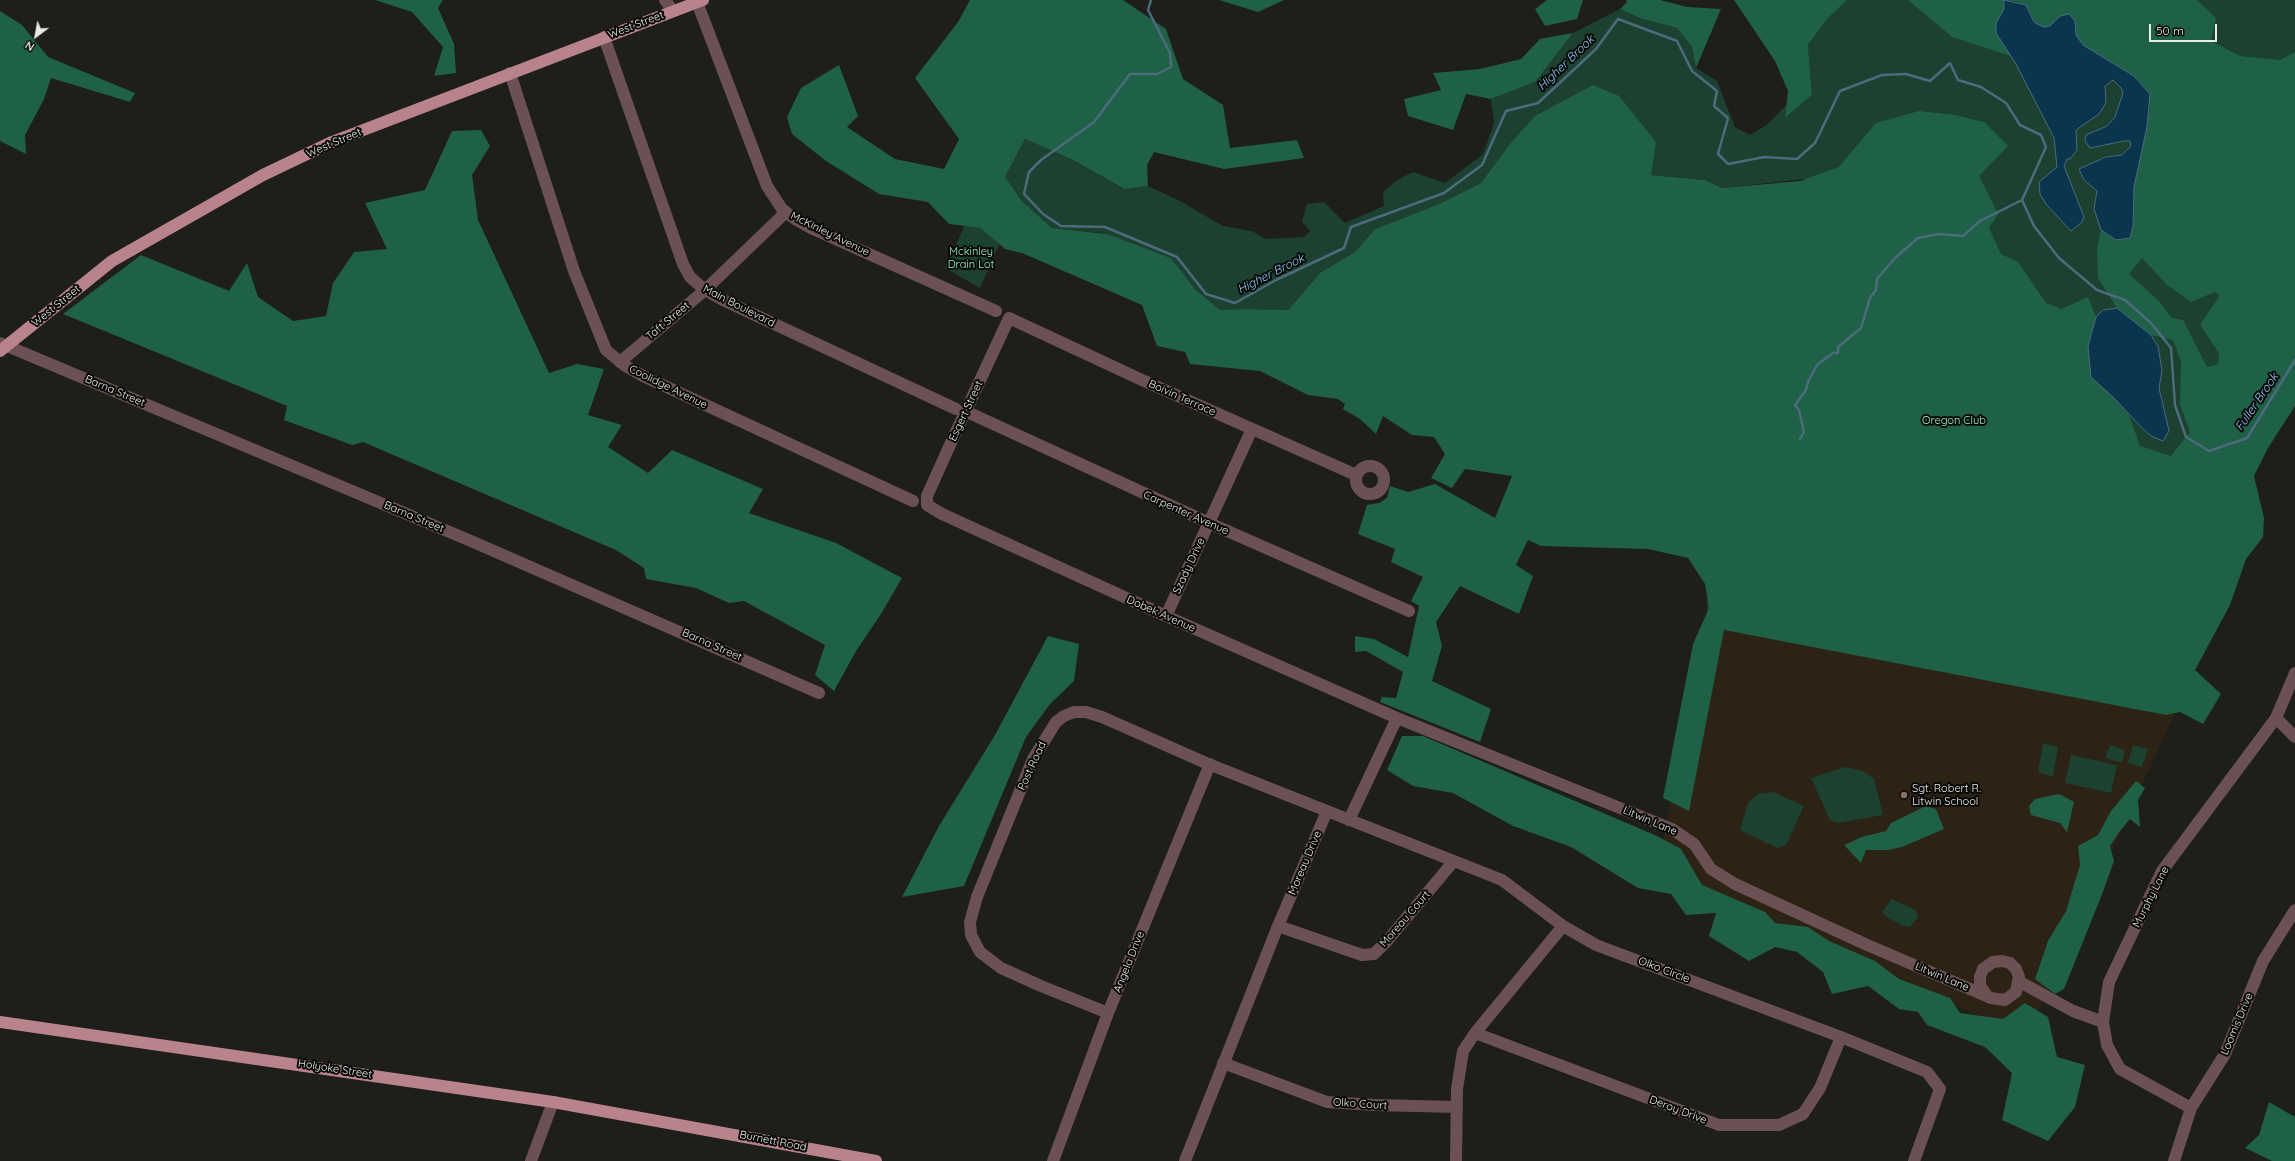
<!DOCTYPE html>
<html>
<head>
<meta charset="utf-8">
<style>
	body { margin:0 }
	#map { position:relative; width:2295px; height:1161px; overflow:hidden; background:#1e1e1b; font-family:Quicksand,sans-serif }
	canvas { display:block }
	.north { position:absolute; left:16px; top:16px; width:40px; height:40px; -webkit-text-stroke:3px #080807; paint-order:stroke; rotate:212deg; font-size:11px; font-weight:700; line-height:16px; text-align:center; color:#eaeae8 }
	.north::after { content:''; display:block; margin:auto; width:14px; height:18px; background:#eaeae8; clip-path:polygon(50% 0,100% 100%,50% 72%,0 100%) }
	.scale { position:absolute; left:2149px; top:24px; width:68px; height:18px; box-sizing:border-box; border:2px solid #eaeae8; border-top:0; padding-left:5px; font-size:12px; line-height:14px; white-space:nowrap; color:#eaeae8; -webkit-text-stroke:3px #080807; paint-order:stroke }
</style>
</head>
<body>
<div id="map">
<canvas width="2295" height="1161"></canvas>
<div class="north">N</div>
<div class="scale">50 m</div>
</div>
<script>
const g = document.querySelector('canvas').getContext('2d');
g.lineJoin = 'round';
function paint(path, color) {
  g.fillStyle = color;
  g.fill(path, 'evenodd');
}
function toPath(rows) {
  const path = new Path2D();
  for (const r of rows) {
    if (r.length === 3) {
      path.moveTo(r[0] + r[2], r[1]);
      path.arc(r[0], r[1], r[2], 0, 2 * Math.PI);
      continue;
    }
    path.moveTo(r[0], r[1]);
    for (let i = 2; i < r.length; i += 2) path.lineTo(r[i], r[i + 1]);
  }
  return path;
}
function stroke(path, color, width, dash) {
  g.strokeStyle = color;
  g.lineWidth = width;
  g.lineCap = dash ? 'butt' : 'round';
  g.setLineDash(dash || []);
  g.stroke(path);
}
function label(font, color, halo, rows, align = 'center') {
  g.font = font + ' Quicksand,sans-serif';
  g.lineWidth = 4;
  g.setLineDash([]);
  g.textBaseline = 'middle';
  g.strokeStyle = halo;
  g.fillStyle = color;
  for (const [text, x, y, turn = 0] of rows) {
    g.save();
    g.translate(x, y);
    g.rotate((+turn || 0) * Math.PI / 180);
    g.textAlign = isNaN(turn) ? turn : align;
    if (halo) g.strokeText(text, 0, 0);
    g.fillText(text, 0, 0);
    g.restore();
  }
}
paint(toPath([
	[1707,617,2176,711,2027,1036,1655,879]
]), '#2c2314');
paint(toPath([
	[1847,0,2295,0,2295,278,2180,503,1707,617,1708,548,1805,179,1722,188,1705,180,1651,175,1509,145,1481,183,1439,204,1375,229,1355,252,1321,272,1288,310,1243,309,1220,310,1195,289,1171,258,1103,233,1052,228,1022,201,1005,177,1025,139,1073,160,1123,189,1148,186,1180,201,1223,226,1252,231,1266,239,1304,237,1310,231,1302,222,1307,204,1324,202,1345,223,1384,206,1383,192,1397,180,1413,172,1445,183,1483,154,1494,123,1491,99,1535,82,1573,33,1620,9,1642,19,1677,28,1692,47,1696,68,1717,81,1735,127,1750,135,1768,124,1787,104,1785,118,1812,95,1808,45,1827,19],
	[971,212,1000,243,980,288,945,268],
	[2043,743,2058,747,2053,777,2038,772],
	[2110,745,2125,750,2122,763,2105,758],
	[2133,745,2148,749,2142,767,2128,763],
	[2071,755,2117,765,2111,793,2065,783],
	[1845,767,1863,771,1874,779,1883,815,1837,823,1830,820,1811,778],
	[1774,792,1804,806,1786,845,1777,848,1740,830,1748,803,1758,794],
	[1892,899,1916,910,1918,917,1910,927,1903,926,1888,918,1882,912]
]), '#1c4131');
paint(toPath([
	[375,0,443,0,438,8,454,44,456,73,434,76,443,47,412,12],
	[970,0,1123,0,1166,29,1183,79,1223,105,1230,148,1297,140,1304,158,1224,169,1154,152,1147,165,1148,186,1124,189,1073,160,1025,139,1005,177,1022,201,1052,228,1107,234,1171,258,1195,289,1220,310,1243,309,1288,310,1321,272,1355,252,1375,229,1439,204,1481,183,1509,145,1535,116,1593,85,1619,96,1656,142,1651,175,1705,180,1722,188,1800,181,1839,167,1876,123,1919,111,1954,115,1984,122,2008,146,1979,176,1998,214,1989,228,2001,254,2018,262,2046,303,2061,309,2088,297,2096,317,2088,346,2116,400,2129,415,2140,446,2171,456,2190,432,2180,404,2181,361,2173,340,2151,335,2117,308,2098,278,2097,249,2101,230,2108,236,2124,240,2130,237,2133,226,2134,187,2150,107,2139,80,2083,45,2076,35,2075,21,2060,16,2050,26,2043,27,2034,22,2029,9,2019,2,2005,0,2197,0,2216,18,2211,41,2240,56,2280,60,2295,52,2295,406,2268,448,2254,476,2264,518,2263,537,2246,559,2230,605,2195,670,2221,694,2203,724,2180,712,2166,715,1724,630,1689,811,1663,798,1693,644,1709,608,1705,584,1688,558,1648,549,1541,546,1528,540,1516,565,1533,576,1519,614,1460,586,1436,622,1442,646,1432,681,1491,709,1480,742,1380,702,1382,697,1396,698,1403,672,1366,651,1355,652,1355,636,1374,639,1408,657,1419,606,1411,601,1423,577,1391,562,1395,549,1358,534,1367,505,1379,503,1387,498,1390,486,1408,492,1435,484,1495,518,1512,476,1465,469,1452,488,1431,478,1445,454,1434,437,1412,435,1383,416,1376,434,1360,419,1343,409,1345,404,1338,399,1308,395,1260,371,1190,364,1185,352,1157,346,1142,305,1022,253,1005,249,981,228,949,224,928,202,879,194,826,161,792,134,787,117,801,88,839,65,858,116,847,127,895,159,944,169,959,139,915,78,958,22],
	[2142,258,2167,285,2191,302,2215,292,2220,295,2200,325,2219,353,2218,364,2207,367,2183,320,2172,318,2159,301,2129,274],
	[1219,0,1284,0,1258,12],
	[1547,0,1583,0,1577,19,1545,26,1535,9],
	[1626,0,1660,0,1687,7,1721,9,1696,68,1692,47,1677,28,1642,19,1620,9,1627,2],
	[1734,0,1847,0,1827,19,1808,45,1812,95,1785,118,1788,91,1775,61],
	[1908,0,2004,0,2004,9,1996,23,1996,33,2011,56,1952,37],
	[0,11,22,25,48,57,135,93,130,102,51,78,44,99,25,135,26,154,0,141],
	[1573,33,1535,82,1491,99,1466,94,1453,130,1408,116,1404,99,1441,90,1433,73,1480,69,1521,59,1540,39],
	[481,130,490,146,472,175,478,220,549,373,577,364,604,369,588,415,622,425,608,447,648,473,672,450,763,489,749,513,836,543,902,578,881,614,856,651,834,691,815,675,825,645,744,601,729,603,696,588,646,579,644,568,616,550,363,442,352,445,284,420,287,406,63,314,141,255,229,291,247,263,258,297,293,321,326,316,333,283,354,252,387,249,365,203,425,190,452,131],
	[1048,636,1079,644,1074,681,1050,704,1026,737,964,886,902,897,939,826,995,735],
	[1402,736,1423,736,1657,836,1681,849,1702,885,1765,912,1775,923,1808,927,1829,941,1875,961,1899,979,1950,998,1960,1013,2003,1019,2025,1003,2048,1017,2057,1057,2085,1065,2075,1107,2048,1141,2002,1120,2012,1073,1985,1047,1927,1025,1918,1012,1899,1009,1868,986,1832,994,1823,972,1797,952,1775,947,1749,961,1709,936,1716,913,1686,915,1671,894,1638,888,1571,847,1513,826,1453,793,1413,786,1387,770],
	[2136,781,2145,788,2138,800,2140,827,2130,819,2119,832,2110,846,2114,861,2101,897,2064,989,2055,994,2035,979,2048,941,2066,911,2080,865,2078,846,2098,835,2111,811],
	[2059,794,2074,802,2067,832,2060,823,2031,815,2029,806,2035,799],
	[1926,806,1936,809,1944,829,1902,847,1888,850,1866,850,1861,863,1844,845,1862,837,1886,831,1891,823],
	[2269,1102,2295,1117,2295,1161,2272,1161,2245,1148,2259,1135]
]), '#1e6146');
const water = toPath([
	[2004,0,2026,5,2034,22,2043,27,2050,26,2060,16,2069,14,2075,21,2076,35,2083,45,2134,76,2150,94,2147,127,2134,187,2133,226,2130,238,2116,240,2101,230,2094,209,2097,191,2084,180,2079,169,2106,157,2122,155,2131,146,2130,141,2124,141,2090,148,2085,141,2086,135,2107,126,2115,117,2123,93,2121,88,2113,80,2105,86,2106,103,2099,114,2076,130,2077,150,2070,159,2067,159,2064,166,2084,217,2082,222,2071,231,2046,204,2040,194,2039,182,2057,167,2054,138,2016,64,1996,33,1996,23,2004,9,2004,0],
	[2117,308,2151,335,2158,346,2162,370,2159,388,2169,431,2163,441,2151,436,2141,427,2116,400,2091,377,2088,346,2096,317,2103,310,2117,308]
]);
paint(water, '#09354e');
stroke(water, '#4c6b7c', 1);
stroke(toPath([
	[1151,0,1148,10,1170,53,1171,67,1157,74,1130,74,1094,122,1041,160,1029,172,1024,194,1043,214,1061,226,1105,227,1177,257,1206,294,1235,303,1276,280,1344,248,1351,227,1444,193,1482,165,1506,111,1538,103,1596,49,1618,19,1677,41,1692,71,1717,91,1714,106,1728,118,1718,154,1728,164,1764,157,1797,159,1815,143,1840,91,1882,75,1906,74,1930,81,1950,63,1958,80,1981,87,2006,103,2020,125,2041,135,2046,147,2022,200,2034,226,2059,258,2097,290,2125,300,2151,323,2171,348,2175,405,2186,437,2209,451,2247,438,2295,360],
	[1800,439,1804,432,1799,410,1795,405,1806,390,1808,382,1817,365,1833,353,1838,353,1838,347,1861,328,1870,298,1876,290,1877,279,1896,257,1918,238,1939,234,1963,236,1980,221,2022,200]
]), '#4c6b7c', 2.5);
stroke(toPath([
	[665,0,673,11],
	[697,2,767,186,782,209,795,219,811,228,996,311],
	[604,37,683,264,690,277,705,290,723,300,956,409],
	[510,73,574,271,606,350,624,365,643,376,913,501],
	[0,343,471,541,819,693],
	[620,362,705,290,786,212],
	[965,411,1207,522,1409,611],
	[1370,480,14],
	[1356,475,1142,380,1009,318,949,447,927,496,927,505,942,514,1166,616,1397,718],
	[1166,616,1252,429],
	[2276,718,2295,737],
	[1349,820,1397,718,1672,829,1694,844,1711,869,1735,884,1865,944,1991,998,2005,1000,2016,992,2019,977,2016,969,2010,963,2002,961,1993,962,1983,969,1980,977,1980,986,1988,997],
	[1278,926,1362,955,1374,954,1387,941,1453,862],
	[2020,982,2073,1011,2103,1022],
	[1108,1013,1041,986,1001,968,980,952,971,935,970,922,977,897,1033,759,1056,722,1064,716,1074,712,1086,712,1102,717,1206,763,1327,811],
	[1475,1033,1719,1125,1779,1125,1803,1114,1820,1088,1841,1037],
	[1223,1063,1327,1102,1375,1105,1457,1107],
	[2191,1108,2120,1069,2107,1045,2103,1022,2109,982,2162,871,2276,718,2295,673],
	[531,1161,553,1102],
	[1053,1161,1108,1013,1210,764],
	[1185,1161,1278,926,1327,811,1502,880,1563,926],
	[1456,1161,1457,1089,1463,1051,1475,1033,1563,926,1596,945,1841,1037,1927,1072,1940,1089,1914,1161],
	[2174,1161,2191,1108,2225,1054,2263,961,2295,910]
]), '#6b5154', 12);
stroke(toPath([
	[0,351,112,261,263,175,332,142,703,0],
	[0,1022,553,1102,876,1161]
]), '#b9838b', 12);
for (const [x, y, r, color] of [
	[1904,795,4,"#8d6e63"]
]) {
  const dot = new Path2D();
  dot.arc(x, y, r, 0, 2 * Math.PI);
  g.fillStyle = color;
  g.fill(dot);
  stroke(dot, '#080807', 1.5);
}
label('11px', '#eaeae8', '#080807', [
	["West Street",636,25,-21],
	["West Street",334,143,-23],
	["McKinley Avenue",830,234,26],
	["West Street",56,306,-39],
	["Main Boulevard",739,306,27],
	["Taft Street",668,321,-40],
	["Coolidge Avenue",668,387,26],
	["Barna Street",115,391,23],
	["Boivin Terrace",1182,398,24],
	["Esgert Street",966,411,-65],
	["Carpenter Avenue",1186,513,24],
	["Barna Street",414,517,23],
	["Szady Drive",1189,566,-65],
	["Dobek Avenue",1161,614,24],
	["Barna Street",712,645,24],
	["Post Road",1032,766,-65],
	["Litwin Lane",1650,821,23],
	["Moreau Drive",1305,863,-67],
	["Murphy Lane",2151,897,-63],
	["Moreau Court",1405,919,-49],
	["Angela Drive",1129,962,-68],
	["Olko Circle",1664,970,21],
	["Litwin Lane",1942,977,23],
	["Loomis Drive",2237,1024,-67],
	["Holyoke Street",335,1069,9],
	["Olko Court",1360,1104,4],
	["Deroy Drive",1678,1110,21],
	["Burnett Road",773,1141,11]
]);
label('11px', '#96f5c9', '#080807', [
	["Mckinley",971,252],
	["Drain Lot",971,265],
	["Oregon Club",1954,421]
]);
label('11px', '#eaeae8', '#080807', [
	["Sgt. Robert R.",1912,789],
	["Litwin School",1912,802]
], 'left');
label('italic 12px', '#8dcbf6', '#080807', [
	["Higher Brook",1566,63,-44],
	["Higher Brook",1271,274,-27],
	["Fuller Brook",2257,402,-56]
]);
</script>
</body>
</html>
